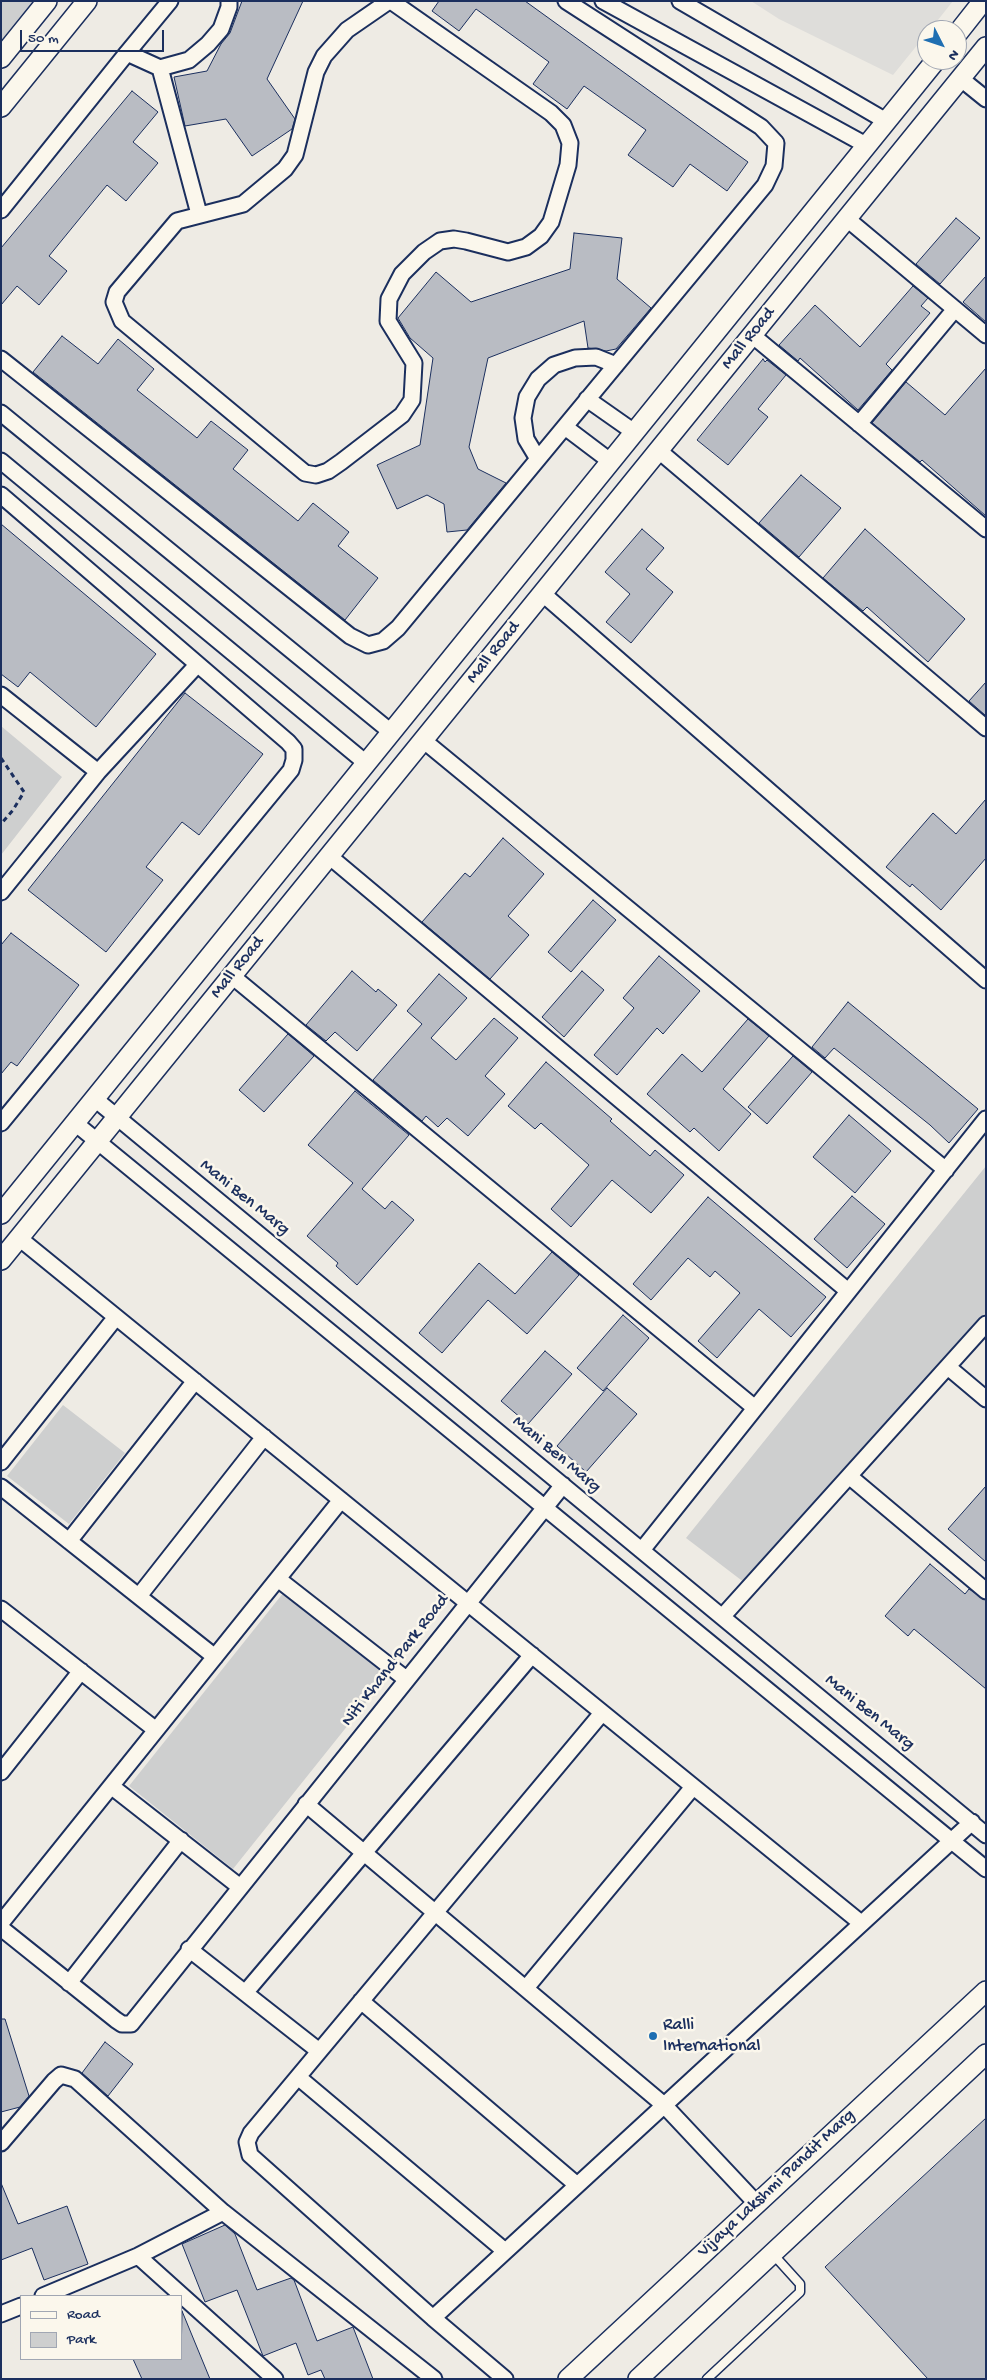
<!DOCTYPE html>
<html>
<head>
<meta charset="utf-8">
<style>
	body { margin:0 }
	#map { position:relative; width:987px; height:2380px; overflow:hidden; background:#eeebe4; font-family:"Gochi Hand",sans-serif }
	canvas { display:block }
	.frame { position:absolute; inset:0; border:2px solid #1b2f5e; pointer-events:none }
	.legend { position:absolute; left:20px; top:2295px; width:162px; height:65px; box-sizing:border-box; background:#fbf7ec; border:1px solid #a1a7b3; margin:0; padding:6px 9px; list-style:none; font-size:15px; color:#1b2f5e }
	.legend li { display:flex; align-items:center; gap:10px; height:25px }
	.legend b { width:25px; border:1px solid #a1a7b3 }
	.north { position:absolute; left:917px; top:20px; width:50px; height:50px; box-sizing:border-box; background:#fbf7ec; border:1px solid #a1a7b3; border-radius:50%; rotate:131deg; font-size:14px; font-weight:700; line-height:20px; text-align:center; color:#1b2f5e }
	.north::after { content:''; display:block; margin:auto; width:18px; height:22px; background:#1f6fb2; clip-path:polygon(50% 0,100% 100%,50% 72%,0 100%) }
	.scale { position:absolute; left:20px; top:30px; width:144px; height:22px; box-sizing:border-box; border:2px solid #1b2f5e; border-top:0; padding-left:6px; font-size:15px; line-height:18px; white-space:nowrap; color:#1b2f5e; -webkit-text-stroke:4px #fbf7ec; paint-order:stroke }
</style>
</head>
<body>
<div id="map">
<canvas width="987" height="2380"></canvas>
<div class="frame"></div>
<ul class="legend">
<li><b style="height:6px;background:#fbf7ec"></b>Road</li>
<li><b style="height:14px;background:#cecfcf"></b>Park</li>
</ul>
<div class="north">N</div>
<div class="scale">50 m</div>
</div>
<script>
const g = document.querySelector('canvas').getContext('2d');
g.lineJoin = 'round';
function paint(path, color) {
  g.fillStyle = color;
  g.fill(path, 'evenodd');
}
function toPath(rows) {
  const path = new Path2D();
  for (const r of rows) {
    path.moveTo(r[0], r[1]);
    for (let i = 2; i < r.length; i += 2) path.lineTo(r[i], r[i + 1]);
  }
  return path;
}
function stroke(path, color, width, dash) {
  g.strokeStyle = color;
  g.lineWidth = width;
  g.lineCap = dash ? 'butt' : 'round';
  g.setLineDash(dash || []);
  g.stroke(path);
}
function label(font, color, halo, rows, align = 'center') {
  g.font = font + ' "Gochi Hand",sans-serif';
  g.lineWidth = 5;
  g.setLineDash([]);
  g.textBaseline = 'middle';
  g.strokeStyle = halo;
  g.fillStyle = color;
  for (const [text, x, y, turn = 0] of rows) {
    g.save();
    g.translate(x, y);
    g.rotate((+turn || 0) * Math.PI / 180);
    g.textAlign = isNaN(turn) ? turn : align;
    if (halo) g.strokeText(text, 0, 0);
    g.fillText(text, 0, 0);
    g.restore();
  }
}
paint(toPath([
	[751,1,953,1,930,30,927,30,927,33,893,75,779,19]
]), '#deddda');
paint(toPath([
	[1,1,37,1,1,46],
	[1,726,62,777,1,855],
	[986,1166,986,1312,745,1583,686,1538],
	[63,1405,125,1453,69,1524,7,1476],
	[284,1592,388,1675,233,1869,129,1786]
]), '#cecfcf');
const building = toPath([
	[242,1,303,1,267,79,295,119,292,129,252,156,226,119,185,126,174,77,207,71,221,44,230,33,242,1],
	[439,1,525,1,748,162,727,191,690,164,673,187,628,155,646,130,584,86,567,109,533,84,549,62,476,9,459,31,432,11,439,1],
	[132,91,158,112,133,142,158,163,126,201,107,185,49,256,67,271,39,305,17,286,1,305,1,248,132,91],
	[956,218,980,238,940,284,916,264,956,218],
	[574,233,622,238,617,279,651,308,616,349,606,351,588,348,584,321,488,358,469,447,478,469,506,483,467,530,447,532,444,504,427,495,397,509,377,465,420,445,433,358,410,338,398,318,436,272,471,302,570,269,574,233],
	[986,276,986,322,963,302,986,276],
	[913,286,928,298,921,306,930,313,886,364,892,370,858,410,800,358,798,361,779,345,815,305,860,347,913,286],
	[62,336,98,364,118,339,154,369,137,390,197,438,211,421,248,450,233,469,298,521,313,503,349,532,338,546,378,578,345,620,33,372,62,336],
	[763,359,765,362,767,360,786,375,758,409,768,417,728,465,697,440,763,359],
	[986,368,986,516,922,460,920,462,872,423,906,382,945,415,986,368],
	[801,475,841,508,799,557,759,523,801,475],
	[1,524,156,654,96,727,30,672,18,687,1,674,1,524],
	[642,529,664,548,646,569,673,592,631,643,606,622,630,594,605,572,642,529],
	[865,529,965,619,928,662,867,607,863,611,823,578,865,529],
	[986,682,986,716,969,701,986,682],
	[185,693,263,754,199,835,182,822,146,867,163,880,106,952,28,890,185,693],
	[986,799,986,858,941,910,912,884,910,887,886,867,933,813,956,834,986,799],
	[503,838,544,874,508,916,529,935,490,979,422,922,465,873,470,877,503,838],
	[593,900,616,920,571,972,548,952,593,900],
	[11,933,79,985,17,1066,11,1062,1,1074,1,945,11,933],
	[659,956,700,991,663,1034,657,1028,617,1075,594,1055,634,1008,623,998,659,956],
	[352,971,376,992,378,989,397,1005,357,1051,335,1032,326,1041,306,1025,352,971],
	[582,971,604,990,564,1037,542,1017,582,971],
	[439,974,467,998,431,1038,456,1060,494,1018,518,1038,485,1076,505,1094,468,1136,447,1118,438,1127,426,1116,422,1121,373,1080,422,1024,407,1011,439,974],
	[848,1002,978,1109,949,1143,930,1125,834,1048,825,1058,812,1047,848,1002],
	[748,1019,769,1036,723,1089,751,1114,719,1151,694,1128,690,1132,647,1094,682,1054,702,1072,748,1019],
	[288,1034,314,1056,264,1112,239,1090,288,1034],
	[793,1056,812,1072,767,1124,748,1107,793,1056],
	[546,1062,612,1119,610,1121,650,1156,655,1150,684,1175,651,1213,612,1180,571,1227,551,1209,589,1165,541,1123,535,1129,508,1106,546,1062],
	[355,1091,409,1135,362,1189,385,1209,392,1201,414,1220,357,1285,336,1266,338,1263,307,1236,353,1183,308,1145,355,1091],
	[849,1115,891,1151,855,1193,813,1157,849,1115],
	[852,1196,885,1224,847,1268,814,1239,852,1196],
	[708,1197,826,1297,791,1337,759,1309,717,1358,698,1341,740,1293,715,1271,710,1277,688,1258,651,1300,633,1284,708,1197],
	[552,1252,579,1275,527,1334,488,1300,442,1353,419,1333,479,1263,515,1294,552,1252],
	[623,1315,649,1338,603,1391,577,1368,623,1315],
	[545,1351,572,1374,528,1424,501,1401,545,1351],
	[607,1388,637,1414,586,1472,557,1446,607,1388],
	[986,1486,986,1562,948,1529,986,1486],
	[930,1564,965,1594,969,1589,986,1600,986,1689,914,1629,908,1636,885,1616,930,1564],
	[1,2019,5,2019,29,2096,20,2107,1,2112,1,2019],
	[105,2042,133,2064,108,2096,82,2073,105,2042],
	[986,2118,986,2379,928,2379,825,2267,986,2118],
	[1,2183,18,2224,67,2206,88,2264,44,2280,32,2248,1,2260,1,2183],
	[225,2225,235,2234,257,2290,291,2278,294,2280,317,2341,353,2327,373,2379,325,2379,321,2370,308,2375,296,2343,263,2356,237,2290,205,2302,182,2244,225,2225],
	[182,2311,210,2379,142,2379,133,2359,181,2359,182,2311]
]);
paint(building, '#b9bcc3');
stroke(building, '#1b2f5e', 1);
const service = toPath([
	[707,2379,800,2292,800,2284,772,2253]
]);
const minor = toPath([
	[389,1,347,30,324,56,316,72,295,155,285,169,243,204,177,221,117,292,114,302,122,321,305,473,316,475,328,471,341,462,402,415,412,400,414,363,388,321,389,299,402,274,424,252,440,241,454,239,466,241,508,252,526,247,541,236,551,222,568,165,570,143,563,125,551,113,391,1],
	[603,1,866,145],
	[680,1,886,121],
	[127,53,170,1],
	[160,68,199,214],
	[960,78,986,99],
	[1,210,127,53,160,68,189,60,208,44,221,29,229,7,229,1],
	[846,218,986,335],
	[752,335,986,529],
	[1,359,350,636,368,645,383,641,398,628,765,185,774,166,776,143,761,127,566,1],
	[587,399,634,432],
	[1,413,391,732],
	[859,424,955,309],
	[565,427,610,461],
	[658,450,986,728],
	[538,459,526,439,523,418,527,397,538,379,554,365,575,358,596,357,616,365],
	[1,461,366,763],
	[1,495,288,742,294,749,294,760,291,770,1,1123],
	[542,593,986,980],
	[1,695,98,772,1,892],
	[423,740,946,1170],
	[98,772,197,665],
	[329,856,848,1291],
	[232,976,755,1408],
	[95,1099,986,1835],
	[75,1123,986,1869],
	[19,1238,861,1923],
	[948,1367,986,1399],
	[1,1462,116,1317],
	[849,1476,986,1591],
	[1,1487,215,1657],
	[69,1541,195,1381],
	[642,1550,986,1119],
	[278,1579,406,1679],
	[139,1596,264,1437],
	[1,1609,156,1730],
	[722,1617,986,1324],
	[1,1772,81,1671],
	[111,1786,240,1887],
	[306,1804,664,2105,756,2203],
	[1,1923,341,1500],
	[1,1928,116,2020,122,2024,131,2024,563,1485],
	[189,1949,319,2051],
	[69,1983,181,1840],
	[526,1988,693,1787],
	[245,1993,532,1655],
	[361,2001,577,2185],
	[298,2077,505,2251],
	[1,2143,54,2081,61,2075,75,2079,223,2212,434,2379],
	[138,2256,275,2379],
	[43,2296,138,2256,223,2212],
	[1,2314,21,2306],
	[433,2318,972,1822],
	[505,2379,433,2318,250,2155,247,2142,251,2133,602,1713]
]);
const tertiary = toPath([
	[957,34,983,1],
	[1,58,47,1],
	[1,107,87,1],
	[1,1214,936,60],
	[1,1260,986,47],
	[568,2379,986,1991],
	[638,2379,986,2054]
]);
stroke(service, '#1b2f5e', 11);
stroke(minor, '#1b2f5e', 19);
stroke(tertiary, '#1b2f5e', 22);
stroke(toPath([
	[1,758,24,792,13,810,1,824]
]), '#1b2f5e', 3, [5, 4]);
stroke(service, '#fbf7ec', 8);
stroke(minor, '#fbf7ec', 15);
stroke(tertiary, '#fbf7ec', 19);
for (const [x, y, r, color] of [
	[653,2036,5,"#1f6fb2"]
]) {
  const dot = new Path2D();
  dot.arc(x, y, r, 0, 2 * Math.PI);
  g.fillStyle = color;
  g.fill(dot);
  stroke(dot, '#fbf7ec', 2);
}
label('18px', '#1b2f5e', '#fbf7ec', [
	["Mall Road",749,339,-51],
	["Mall Road",494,653,-51],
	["Mall Road",238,968,-51],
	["Mani Ben Marg",244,1198,39],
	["Mani Ben Marg",556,1455,40],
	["Niti Khand Park Road",396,1661,-52],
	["Mani Ben Marg",869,1713,39],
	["Vijaya Lakshmi Pandit Marg",777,2184,-43]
]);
label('18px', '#1b2f5e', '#fbf7ec', [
	["Ralli",663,2026],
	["International",663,2047]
], 'left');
</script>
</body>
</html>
